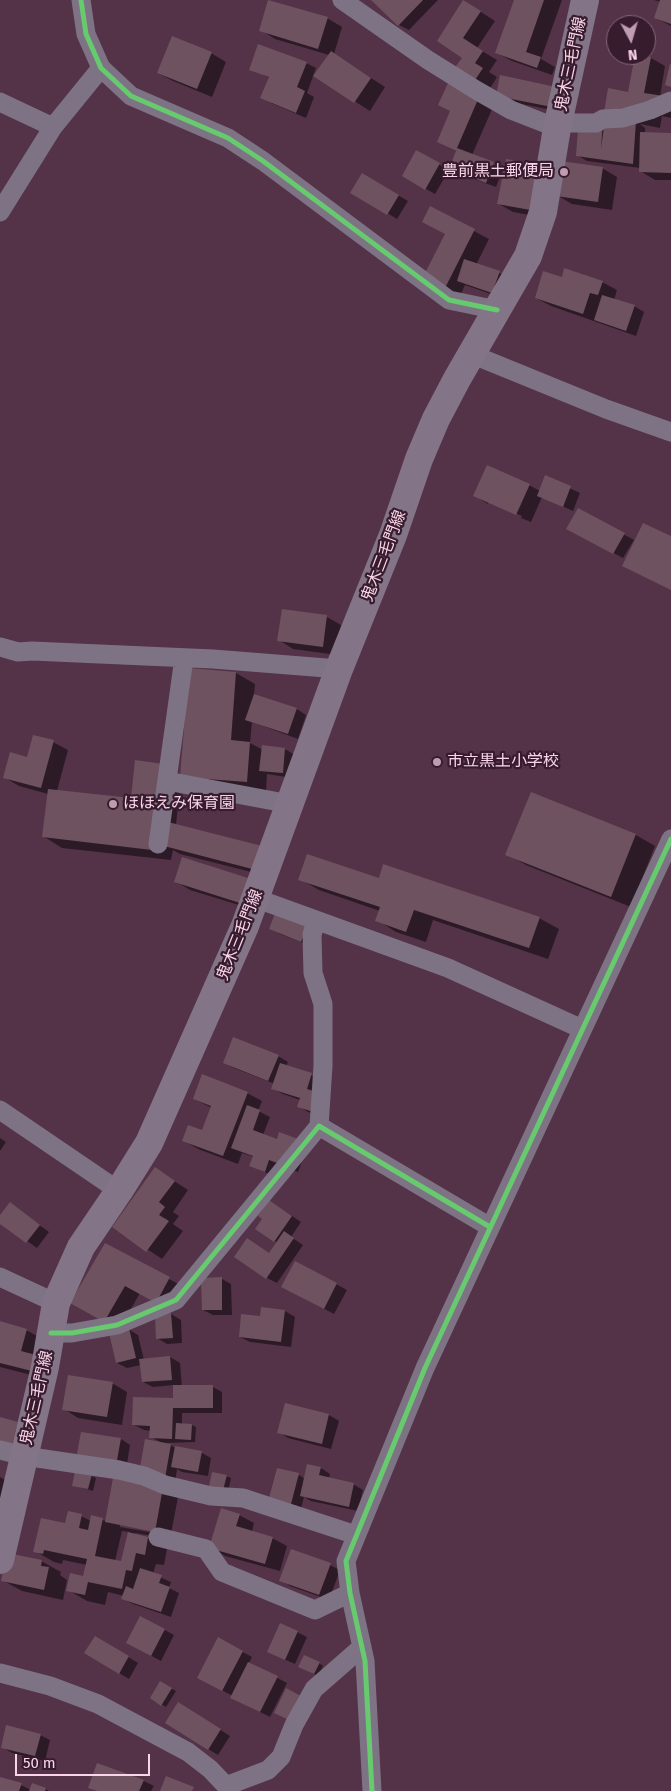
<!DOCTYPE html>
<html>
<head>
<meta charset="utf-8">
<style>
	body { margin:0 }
	#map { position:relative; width:671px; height:1791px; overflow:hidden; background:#543349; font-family:"Fira Sans",sans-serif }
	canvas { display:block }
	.north { position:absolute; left:606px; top:15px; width:50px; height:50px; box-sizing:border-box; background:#371c2d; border:1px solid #856679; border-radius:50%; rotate:174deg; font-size:14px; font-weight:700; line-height:20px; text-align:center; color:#f9d4ea }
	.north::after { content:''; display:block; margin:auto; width:18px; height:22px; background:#bf9cb2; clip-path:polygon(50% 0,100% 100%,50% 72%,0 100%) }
	.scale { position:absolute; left:15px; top:1754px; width:135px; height:22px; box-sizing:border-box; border:2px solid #f9d4ea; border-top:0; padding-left:6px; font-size:15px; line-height:18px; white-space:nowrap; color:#f9d4ea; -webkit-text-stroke:4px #371c2d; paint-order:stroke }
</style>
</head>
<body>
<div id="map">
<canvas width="671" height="1791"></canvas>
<div class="north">N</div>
<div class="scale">50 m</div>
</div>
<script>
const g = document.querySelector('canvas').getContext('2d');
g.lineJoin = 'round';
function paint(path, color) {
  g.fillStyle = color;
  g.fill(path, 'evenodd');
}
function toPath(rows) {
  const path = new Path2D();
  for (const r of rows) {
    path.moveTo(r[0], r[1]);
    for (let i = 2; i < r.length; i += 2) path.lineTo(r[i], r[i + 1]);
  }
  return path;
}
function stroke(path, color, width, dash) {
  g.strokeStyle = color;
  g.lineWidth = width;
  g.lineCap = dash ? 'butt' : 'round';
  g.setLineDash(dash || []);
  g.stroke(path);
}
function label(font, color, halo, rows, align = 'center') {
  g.font = font + ' "Fira Sans","Noto Sans JP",sans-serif';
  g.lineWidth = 4.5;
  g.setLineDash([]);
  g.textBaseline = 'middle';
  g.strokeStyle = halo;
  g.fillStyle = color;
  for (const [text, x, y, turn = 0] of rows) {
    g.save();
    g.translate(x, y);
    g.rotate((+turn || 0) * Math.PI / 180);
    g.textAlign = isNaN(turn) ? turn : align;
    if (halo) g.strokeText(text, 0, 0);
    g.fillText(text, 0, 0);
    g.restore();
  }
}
paint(toPath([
	[373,0,438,0,409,30,399,25],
	[515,0,562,0,541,59,555,67,552,75,512,61,497,53],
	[654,0,671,0,671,26,656,18,661,2],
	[478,10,495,21,477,48,497,60,489,72,497,77,489,90,474,82,463,57,438,41],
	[327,18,342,27,334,54,385,87,370,111,315,76,329,55,275,39,261,30],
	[211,53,226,62,212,97,173,81,158,73],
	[651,58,665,66,660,97,671,102,671,118,662,116,660,128,640,124,645,128,645,133,671,134,671,180,655,180,640,171,640,168,587,161,577,155,603,120,629,93],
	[306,63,316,68,307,93,314,97,306,118,271,103,270,78,251,69],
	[501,77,562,112,507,101],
	[448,85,493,107,472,155,503,169,496,187,460,174,450,168,457,152,438,142,451,111],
	[417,152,449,170,435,194,403,176],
	[602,168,617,177,612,210,572,204,555,194,551,219,513,212,499,204],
	[362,174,408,201,397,219,352,192],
	[431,208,489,239,476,265,499,273,509,278,502,298,465,285,460,296,439,285,447,235],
	[562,278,602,282,617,290,614,300,634,306,644,312,636,336,551,306,536,298],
	[546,477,580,493,573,511,542,497,531,522,521,518,522,516,488,502,488,504,475,496,529,485,540,491],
	[578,509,634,540,623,558,577,534],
	[327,617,341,625,337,655,293,649,279,640],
	[236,673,255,684,254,695,297,709,306,715,298,739,252,722,250,743,263,750,285,749,295,755,292,778,267,774,266,792,181,776,176,825,271,877,180,854,173,850,171,860,62,848,43,836,48,794,19,786,4,777,53,742,68,750,57,791,132,800,182,776],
	[531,794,636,835,655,846,631,907,526,865,507,854],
	[183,858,255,910,190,890,175,881],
	[300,879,379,880,539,918,559,929,548,959,433,920,426,942,396,932,377,920,380,911,319,890],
	[271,929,317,930,311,946,280,934],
	[278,1056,288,1062,286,1066,311,1075,321,1080,324,1117,308,1112,298,1106,300,1100,283,1094,273,1089,275,1084,234,1068,225,1063],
	[247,1093,262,1101,258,1111,270,1117,263,1135,278,1141,308,1146,298,1172,279,1165,275,1177,250,1165,254,1157,242,1153,238,1164,198,1149,183,1140,203,1131,212,1108,194,1099],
	[0,1138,6,1142,0,1151],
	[156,1169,188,1190,173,1212,179,1216,173,1224,183,1231,162,1259,114,1227],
	[270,1201,301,1222,291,1237,303,1245,277,1283,267,1278,270,1254,278,1243,275,1241,264,1219],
	[10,1204,49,1232,37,1248,0,1222,0,1218],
	[106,1245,184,1287,171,1310,140,1293,119,1330,72,1302],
	[296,1262,347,1290,334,1314,292,1292],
	[222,1279,231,1284,232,1315,213,1315,203,1310],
	[262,1309,285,1311,295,1317,291,1347,250,1342,240,1337,261,1317],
	[171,1314,181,1320,182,1343,167,1344,157,1338],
	[0,1322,26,1330,41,1338,47,1379,0,1367],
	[128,1329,138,1335,144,1360,170,1357,180,1363,182,1387,213,1387,222,1392,222,1413,182,1413,182,1424,192,1425,196,1427,195,1442,166,1443,176,1448,202,1453,211,1458,208,1476,182,1472,177,1469,175,1483,150,1478,162,1443,151,1437,151,1431,144,1430,134,1425,174,1400,174,1385,153,1387,143,1382,141,1365,127,1368,117,1363],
	[112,1383,127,1392,122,1425,78,1418,64,1409],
	[286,1404,329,1415,339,1421,331,1449,288,1438,279,1432],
	[121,1439,130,1445,126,1470,87,1464],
	[321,1468,330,1474,329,1479,353,1484,363,1490,358,1511,311,1501,304,1497,300,1512,279,1507,299,1475,305,1479],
	[91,1476,96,1478,93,1491,74,1485],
	[226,1476,231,1478,227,1496,214,1493],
	[0,1477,11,1483,0,1511],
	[114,1480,178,1497,170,1539,135,1533,135,1535,148,1538,167,1549,164,1565,156,1564,153,1574,171,1582,169,1588,179,1593,171,1617,133,1604,123,1599,124,1596,108,1592,105,1605,87,1601,68,1590,84,1577,87,1565,63,1560,62,1564,54,1562,35,1551,66,1525,81,1516,91,1521,92,1517,106,1521],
	[120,1524,162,1531,161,1534,120,1527],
	[122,1531,129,1532,122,1562,115,1561],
	[239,1515,254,1523,252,1532,272,1538,287,1546,280,1571,225,1556,211,1547],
	[41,1561,61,1572,60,1575,67,1580,63,1600,22,1591,2,1580],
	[330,1565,340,1570,329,1600,290,1586,281,1580],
	[141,1617,174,1635,161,1661,137,1648],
	[297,1632,307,1637,295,1664,268,1652],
	[96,1637,138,1663,129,1679,86,1653],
	[219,1639,252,1657,249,1663,287,1683,270,1717,242,1703,233,1696,208,1683],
	[319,1663,323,1666,318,1676,304,1669],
	[161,1683,176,1691,166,1707,151,1698],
	[188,1709,230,1736,218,1755,208,1749],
	[40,1735,50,1740,45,1761,12,1753,2,1747],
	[98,1764,144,1781,154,1786,151,1791,96,1791,90,1787],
	[0,1778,21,1785,31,1790,46,1789,49,1791,0,1791]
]), '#0007');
paint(toPath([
	[268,0,328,17,318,49,259,31],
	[371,0,423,0,398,26],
	[463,0,481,11,463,38,483,51,475,63,483,68,473,83,453,70,462,58,437,41],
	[514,0,544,0,526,52,541,57,537,68,495,53],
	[660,0,671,0,671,24,654,18],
	[172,36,212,52,197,89,157,73],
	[258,44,307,62,297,87,305,91,296,113,260,98,269,77,249,70],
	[331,51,371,78,354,103,313,76],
	[635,55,651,57,644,93,664,96,662,111,604,113,608,88,628,92],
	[670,64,671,64,671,87,665,85],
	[500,75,556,87,552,107,496,96],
	[448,83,479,97,457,148,494,162,486,183,449,169,456,151,437,142,450,111,438,105],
	[579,116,603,119,601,149,605,119,636,121,633,164,576,156],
	[640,132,671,133,671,173,639,172],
	[416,150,440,163,425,190,402,176],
	[506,159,545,166,536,211,497,204],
	[561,161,603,167,598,202,556,196],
	[362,173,399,195,387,215,350,193],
	[430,206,475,229,445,288,423,277,445,234,422,222],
	[464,259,500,271,492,293,457,281],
	[564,268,603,281,598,295,590,293,583,314,535,298,543,271,562,277],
	[602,295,635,305,626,331,594,320],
	[487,465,530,484,516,515,473,496],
	[545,475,571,486,563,507,537,496],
	[578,508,625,533,613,554,566,529],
	[643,523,671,536,671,590,622,566],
	[282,609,327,615,323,647,277,641],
	[189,668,236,672,231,740,250,742,247,782,180,777],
	[254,694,297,708,288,734,245,720],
	[33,735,54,740,41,788,3,778,10,752,27,757],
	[262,745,285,748,283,773,259,771],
	[135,760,163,764,152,850,42,837,48,789,131,798],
	[531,792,636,834,611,897,505,855],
	[164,821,262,846,256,870,164,846],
	[307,854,379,878,383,864,540,917,529,948,414,910,406,932,375,921,380,907,298,880],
	[182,857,248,878,240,903,174,882],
	[276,911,308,923,301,942,269,929],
	[233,1037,279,1055,268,1081,223,1063],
	[280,1063,312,1073,307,1089,320,1093,314,1112,297,1107,300,1098,271,1089],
	[202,1074,248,1092,223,1156,182,1141,188,1125,202,1130,211,1106,193,1099],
	[247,1105,260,1110,253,1130,277,1139,279,1132,298,1139,288,1167,269,1160,265,1172,249,1166,253,1156,231,1148],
	[155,1167,175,1181,159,1202,165,1207,159,1215,169,1221,146,1252,112,1227],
	[269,1200,292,1216,274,1242,255,1229,262,1219,258,1216],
	[10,1202,40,1225,26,1243,0,1224,0,1215],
	[284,1231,294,1238,266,1279,234,1257,247,1238,269,1253],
	[105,1243,170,1277,156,1303,125,1286,104,1322,70,1303],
	[295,1261,337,1283,324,1309,281,1287],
	[222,1277,222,1310,202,1310,201,1278],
	[261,1307,285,1310,281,1342,239,1337,241,1314,260,1316],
	[171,1313,173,1338,156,1339,155,1314],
	[0,1321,27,1329,21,1351,36,1355,32,1371,0,1363],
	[129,1328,136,1358,116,1363,109,1333],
	[170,1356,172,1380,142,1382,139,1359],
	[68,1375,113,1382,107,1417,62,1410],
	[173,1385,213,1385,213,1408,173,1408,172,1439,149,1438,150,1426,132,1425,133,1397,173,1398],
	[285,1403,329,1414,322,1444,277,1433],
	[0,1417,18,1422,11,1449,0,1446],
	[176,1423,192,1424,191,1440,175,1439],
	[81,1432,121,1438,116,1466,76,1459],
	[145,1439,171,1444,165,1478,139,1473],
	[175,1446,202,1451,198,1472,171,1467],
	[307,1464,321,1467,319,1475,354,1483,349,1507,300,1496],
	[277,1468,299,1473,290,1508,268,1502],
	[75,1471,92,1474,88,1489,72,1486],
	[212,1472,227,1475,222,1494,208,1491],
	[113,1478,163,1487,155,1532,105,1522],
	[221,1508,240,1514,236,1526,273,1537,265,1564,209,1548],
	[68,1511,82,1514,79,1528,88,1530,91,1515,103,1518,95,1556,121,1561,128,1532,148,1537,145,1555,136,1553,132,1571,126,1570,122,1589,88,1582,85,1595,66,1591,70,1573,83,1576,87,1559,44,1550,43,1554,33,1552,41,1518,65,1523],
	[291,1549,331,1563,319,1595,279,1581],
	[7,1553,42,1560,41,1566,49,1567,44,1590,1,1581],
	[140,1568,162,1575,159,1583,170,1587,161,1612,121,1599,126,1586,133,1589],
	[140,1616,165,1629,151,1656,126,1643],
	[280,1623,298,1631,285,1660,267,1652],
	[95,1636,129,1656,119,1674,84,1653],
	[218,1637,243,1651,222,1691,197,1678],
	[304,1655,320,1662,314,1674,298,1667],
	[248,1662,278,1676,260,1712,230,1698],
	[160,1681,172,1688,161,1706,150,1698],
	[286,1688,301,1696,289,1720,274,1713],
	[178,1702,221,1729,208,1750,165,1723],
	[6,1725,41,1734,35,1756,1,1748],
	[97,1763,144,1780,139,1791,97,1791,88,1788],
	[166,1776,194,1787,192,1791,160,1791],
	[0,1777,22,1783,19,1791,0,1791],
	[32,1783,46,1788,45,1791,29,1791]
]), '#6f5260');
stroke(toPath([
	[81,0,86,34,101,68,131,96,228,138,263,161,449,300,497,310],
	[342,0,428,60,476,90,511,110,557,128],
	[0,102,53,127],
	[559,123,596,123,603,119,623,118,650,110,671,101],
	[0,212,53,127,101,68],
	[471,354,606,409,671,432],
	[0,647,18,652,32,651,213,659,339,669],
	[167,781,290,804],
	[158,844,184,658],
	[255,898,448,968,582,1029],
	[316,920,312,935,313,973,323,1004,323,1066,319,1126],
	[0,1110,119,1191],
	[0,1277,56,1303],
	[51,1333,72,1333,117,1325,176,1300,319,1126,490,1227],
	[0,1450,24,1456,119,1470,144,1476,165,1485,211,1496,243,1498,356,1535],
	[158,1537,206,1549,222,1572,315,1610,350,1593],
	[0,1673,50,1686,98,1704,188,1752,210,1769,231,1791],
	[226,1786,268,1770,281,1757,294,1725,314,1689,362,1647],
	[372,1791,365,1661,350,1593,346,1561,425,1368,671,839]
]), '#7e7384', 19);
stroke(toPath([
	[0,1560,45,1367,56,1303,81,1247,119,1191,149,1143,245,926,339,669,393,535,419,459,436,419,457,379,528,256,543,212,557,128,585,0]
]), '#837487', 28);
stroke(toPath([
	[81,0,86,34,101,68,131,96,228,138,263,161,449,300,497,310],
	[51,1333,72,1333,117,1325,176,1300,319,1126,490,1227],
	[372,1791,365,1661,350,1593,346,1561,425,1368,671,839]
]), '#67ca6e', 5);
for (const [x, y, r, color] of [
	[564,172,5,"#bf9cb2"],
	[437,762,5,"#bf9cb2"],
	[113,804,5,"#bf9cb2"]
]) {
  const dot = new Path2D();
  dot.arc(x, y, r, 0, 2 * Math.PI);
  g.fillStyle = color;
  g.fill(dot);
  stroke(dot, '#371c2d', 2);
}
label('16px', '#f9d4ea', '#371c2d', [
	["鬼木三毛門線",571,64,-78],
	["鬼木三毛門線",384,556,-69],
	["鬼木三毛門線",240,935,-68],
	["鬼木三毛門線",37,1398,-77]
]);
label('16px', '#f9d4ea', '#371c2d', [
	["豊前黒土郵便局",554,172,"right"],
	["市立黒土小学校",447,762],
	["ほほえみ保育園",123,804]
], 'left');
</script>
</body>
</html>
